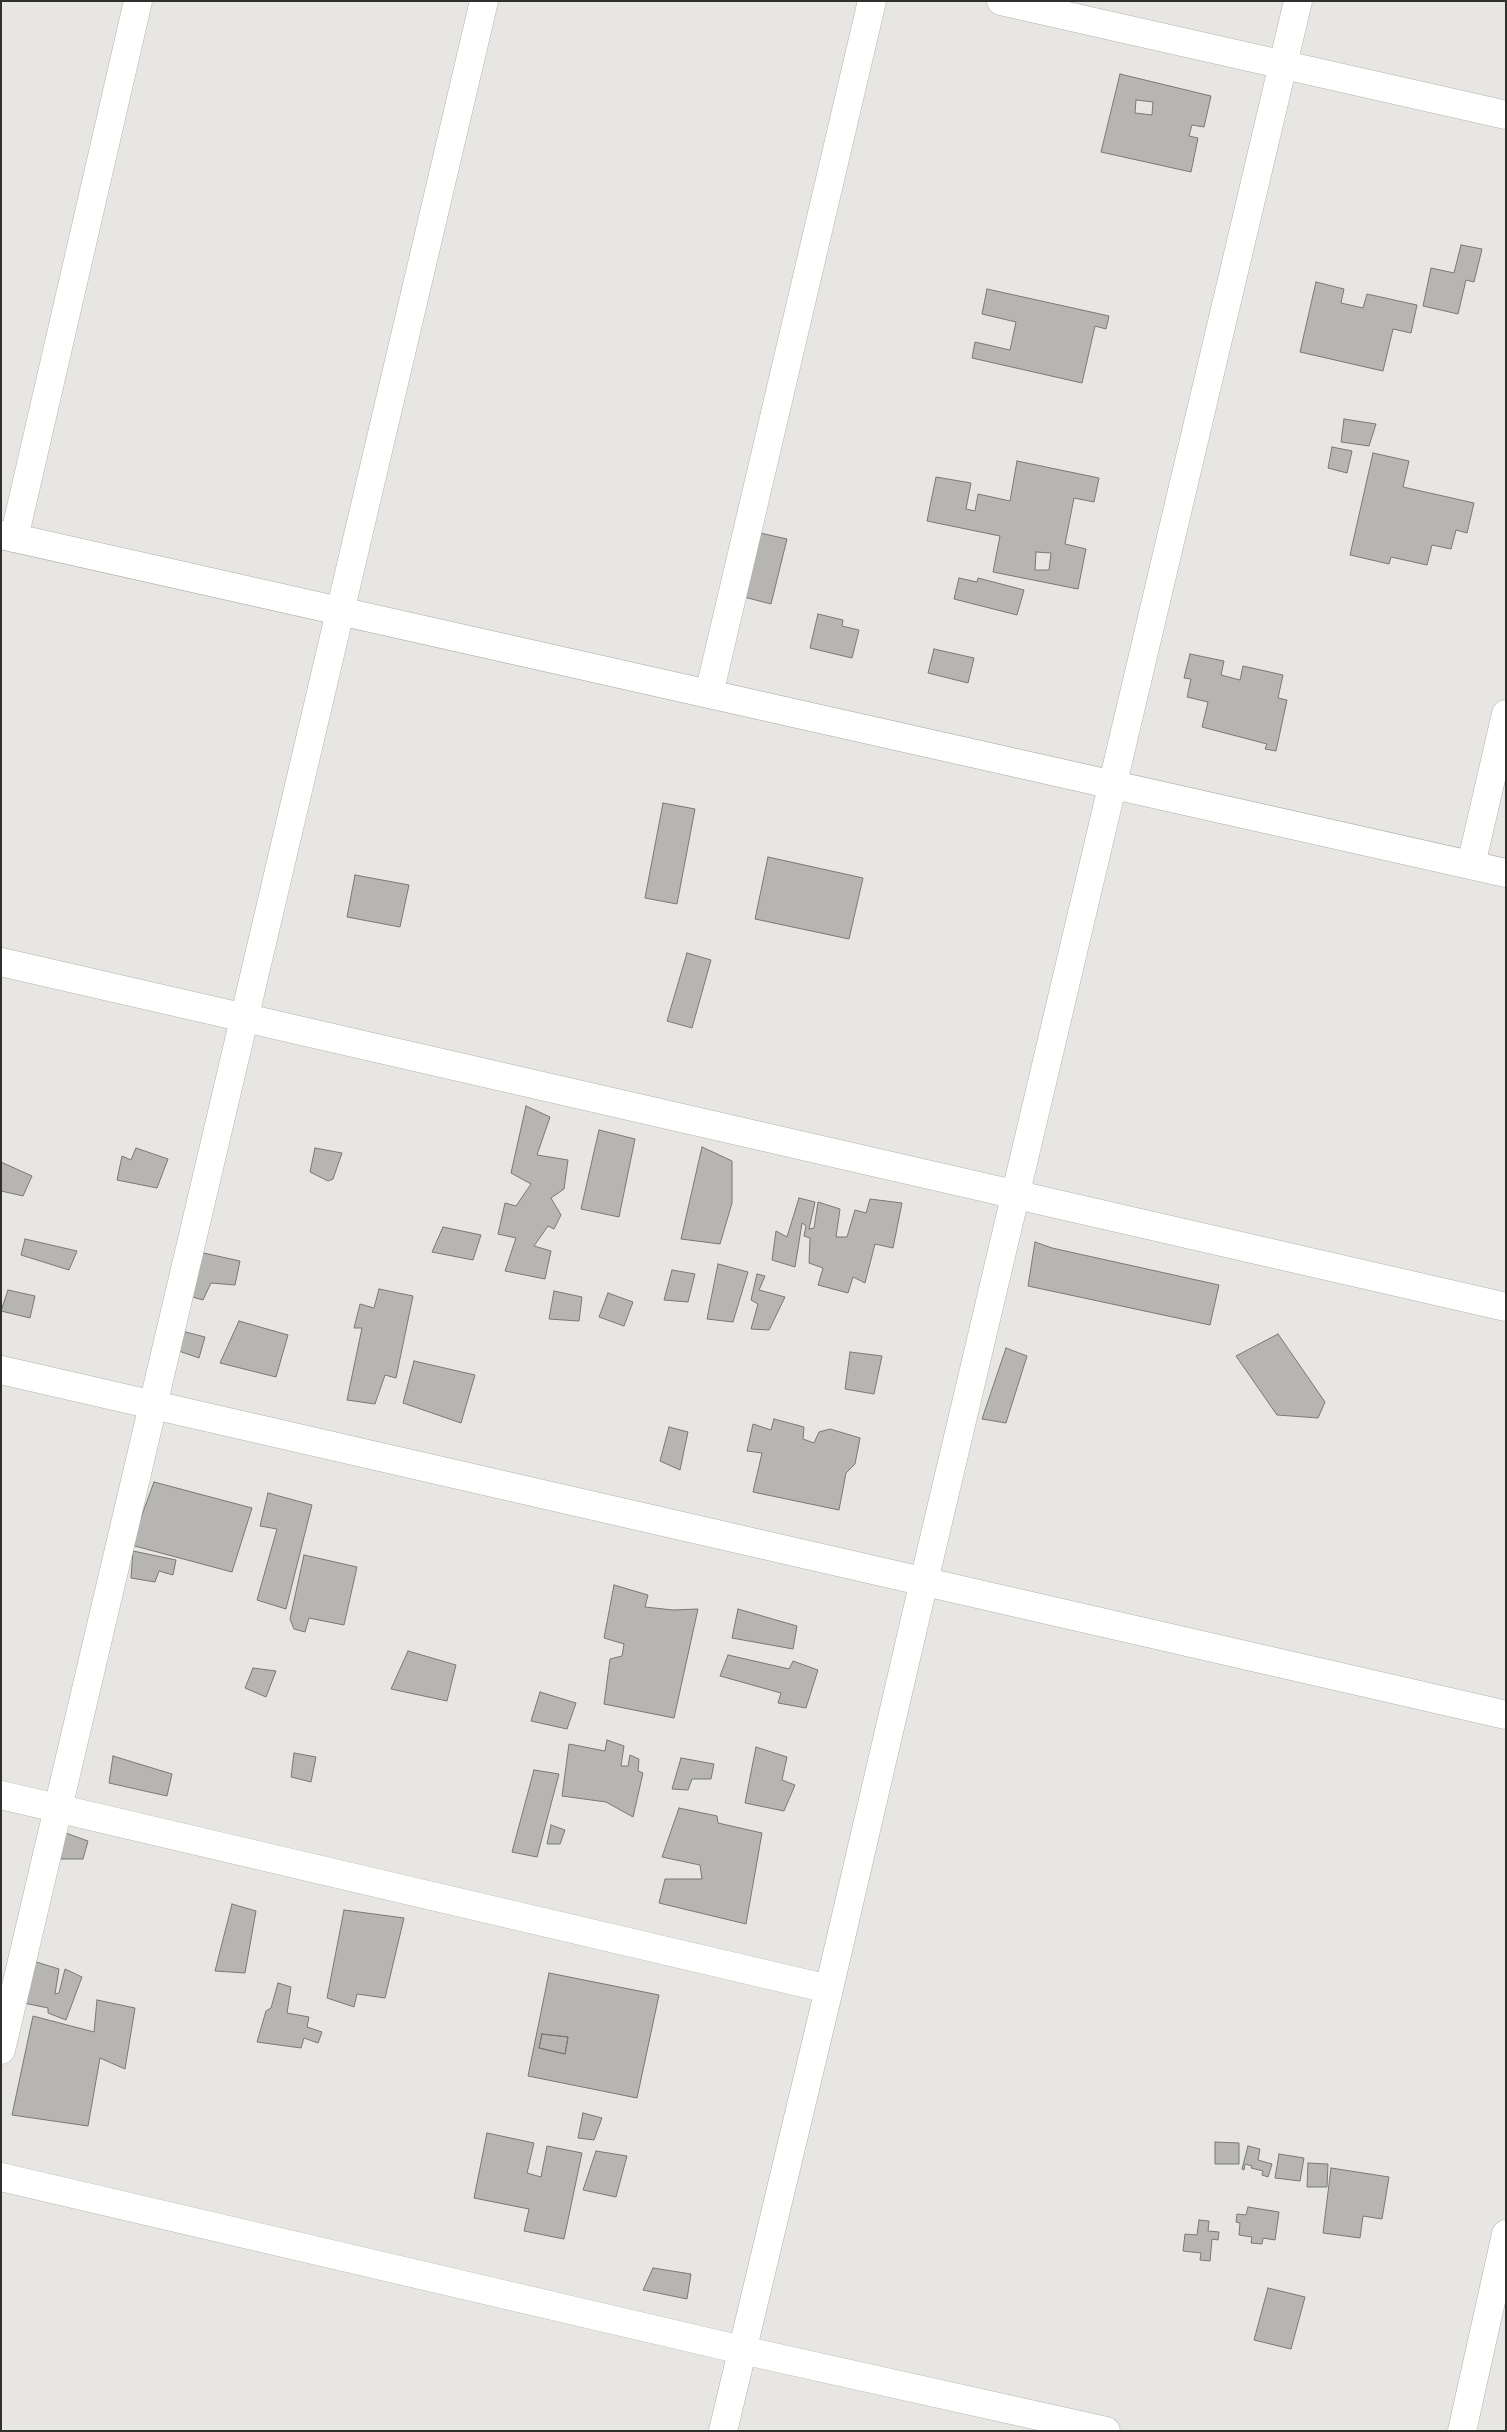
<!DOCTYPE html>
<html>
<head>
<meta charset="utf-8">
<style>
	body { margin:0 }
	#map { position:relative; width:1507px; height:2432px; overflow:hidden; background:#e7e6e3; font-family:Jost,sans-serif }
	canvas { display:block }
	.frame { position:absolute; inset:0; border:2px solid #2f2f2e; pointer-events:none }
</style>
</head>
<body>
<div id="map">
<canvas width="1507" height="2432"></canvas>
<div class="frame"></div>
</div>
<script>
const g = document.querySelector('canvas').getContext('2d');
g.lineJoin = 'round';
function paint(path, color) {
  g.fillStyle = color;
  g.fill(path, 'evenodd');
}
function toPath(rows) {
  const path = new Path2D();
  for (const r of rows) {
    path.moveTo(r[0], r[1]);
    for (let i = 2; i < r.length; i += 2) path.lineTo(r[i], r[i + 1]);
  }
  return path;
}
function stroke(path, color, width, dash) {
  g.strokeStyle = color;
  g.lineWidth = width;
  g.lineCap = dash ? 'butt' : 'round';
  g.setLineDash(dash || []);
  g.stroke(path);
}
const building = toPath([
	[1120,74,1211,96,1204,127,1192,125,1189,136,1198,138,1191,172,1101,152,1120,74],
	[1136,100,1153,102,1152,115,1135,113,1136,100],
	[1461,245,1482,249,1474,282,1466,280,1458,314,1423,306,1431,268,1454,273,1461,245],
	[1316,282,1344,289,1341,303,1363,308,1367,294,1417,305,1411,333,1393,329,1383,371,1300,352,1316,282],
	[987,289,1109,316,1106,329,1095,326,1082,383,972,358,975,342,1010,350,1016,322,982,314,987,289],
	[1344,419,1376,424,1369,446,1341,442,1344,419],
	[1332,447,1352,451,1347,473,1328,468,1332,447],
	[1373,453,1409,461,1403,487,1474,503,1467,533,1456,530,1451,549,1432,545,1427,565,1391,557,1389,564,1350,555,1373,453],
	[1017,461,1099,478,1094,502,1074,498,1065,544,1086,549,1078,589,993,572,1000,536,927,521,936,477,971,483,966,509,975,511,978,494,1010,501,1017,461],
	[760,533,787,539,771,604,744,597,760,533],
	[1036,552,1051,553,1049,570,1035,570,1036,552],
	[959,578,977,582,978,578,1024,590,1017,615,954,599,959,578],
	[818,614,843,620,842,626,859,630,852,658,810,648,818,614],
	[934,649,974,658,968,683,928,673,934,649],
	[1190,654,1224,661,1221,675,1240,680,1243,666,1283,675,1278,698,1287,700,1276,751,1265,749,1267,744,1202,727,1208,702,1187,697,1191,679,1184,678,1190,654],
	[663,803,695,809,677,904,645,898,663,803],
	[768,857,863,878,849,939,755,919,768,857],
	[355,875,409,885,400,927,347,917,355,875],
	[687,953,711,960,692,1028,667,1021,687,953],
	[526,1106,550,1117,537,1155,568,1160,564,1189,551,1198,561,1215,554,1229,548,1226,534,1246,551,1251,545,1279,505,1271,516,1238,498,1234,505,1203,516,1206,531,1184,511,1173,526,1106],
	[599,1130,635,1139,619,1217,581,1209,599,1130],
	[702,1147,732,1161,732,1203,720,1244,681,1239,702,1147],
	[136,1148,168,1159,157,1188,117,1180,122,1156,131,1160,136,1148],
	[315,1148,342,1153,333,1179,328,1181,310,1172,315,1148],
	[1,1162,32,1176,23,1196,1,1191,1,1162],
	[799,1198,815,1202,809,1229,814,1228,818,1202,840,1209,836,1237,847,1237,855,1210,866,1213,870,1199,902,1203,893,1248,875,1244,865,1283,853,1277,848,1293,818,1285,823,1268,809,1263,810,1238,804,1236,806,1226,802,1223,795,1267,772,1260,776,1231,787,1237,799,1198],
	[443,1227,481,1235,473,1260,432,1252,443,1227],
	[25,1239,77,1251,69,1270,21,1255,25,1239],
	[1035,1242,1052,1248,1219,1285,1210,1325,1028,1286,1035,1242],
	[199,1252,240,1261,235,1285,211,1283,203,1300,189,1296,199,1252],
	[718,1264,748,1272,733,1322,707,1319,718,1264],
	[672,1270,695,1274,688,1302,664,1300,672,1270],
	[757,1274,765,1276,759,1290,785,1297,769,1330,751,1329,758,1304,751,1300,757,1274],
	[379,1289,413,1296,396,1378,385,1375,375,1404,347,1400,362,1328,354,1328,360,1304,374,1308,379,1289],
	[8,1290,35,1296,30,1318,1,1311,8,1290],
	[554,1291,582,1297,579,1321,549,1319,554,1291],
	[608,1293,633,1302,624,1326,599,1317,608,1293],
	[239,1321,288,1335,276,1377,220,1363,239,1321],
	[182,1331,205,1337,199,1358,173,1349,182,1331],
	[1278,1334,1325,1402,1318,1418,1277,1415,1236,1356,1278,1334],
	[1006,1348,1027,1356,1006,1423,982,1419,1006,1348],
	[850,1352,882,1356,874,1394,845,1389,850,1352],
	[414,1361,475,1375,461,1423,403,1403,414,1361],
	[774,1419,804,1427,803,1439,814,1443,819,1432,830,1429,860,1438,855,1464,846,1473,839,1510,753,1492,762,1453,747,1451,753,1424,771,1430,774,1419],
	[669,1427,688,1432,680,1470,660,1461,669,1427],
	[154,1482,252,1508,232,1572,131,1545,154,1482],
	[268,1493,312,1505,286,1609,257,1600,277,1529,260,1526,268,1493],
	[133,1551,176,1560,173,1575,159,1571,155,1582,131,1578,133,1551],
	[304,1555,357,1567,344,1625,309,1618,305,1632,294,1629,290,1619,304,1555],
	[614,1585,648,1595,645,1607,673,1610,698,1609,674,1718,604,1704,610,1659,622,1656,624,1644,604,1638,614,1585],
	[738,1609,797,1626,793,1649,732,1638,738,1609],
	[408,1651,456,1665,447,1701,391,1689,408,1651],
	[728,1655,789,1669,793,1661,818,1670,806,1708,778,1703,781,1693,720,1676,728,1655],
	[253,1668,276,1671,266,1697,245,1688,253,1668],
	[540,1692,576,1703,567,1729,531,1721,540,1692],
	[607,1740,624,1746,621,1766,628,1766,630,1755,639,1759,638,1771,643,1773,633,1817,606,1802,562,1796,569,1744,605,1751,607,1740],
	[756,1747,787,1757,782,1780,795,1785,784,1811,745,1803,756,1747],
	[294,1753,316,1757,311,1782,291,1777,294,1753],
	[113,1756,172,1774,167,1796,109,1783,113,1756],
	[681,1758,714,1764,711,1779,692,1779,688,1790,672,1789,681,1758],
	[534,1770,559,1774,537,1857,512,1852,534,1770],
	[679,1808,717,1816,718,1823,762,1833,746,1924,659,1903,665,1879,702,1879,700,1865,662,1857,679,1808],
	[551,1825,565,1830,560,1844,547,1844,551,1825],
	[63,1832,88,1841,83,1859,56,1859,63,1832],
	[232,1904,256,1911,245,1973,215,1971,232,1904],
	[344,1910,404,1918,385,1998,357,1994,354,2007,327,1998,344,1910],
	[33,1961,59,1969,55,1994,59,1993,65,1969,82,1977,66,2020,48,2013,48,2008,19,2002,33,1961],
	[549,1973,659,1995,637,2098,528,2076,549,1973],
	[542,2034,568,2037,565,2054,539,2048,542,2034],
	[278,1983,291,1987,287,2013,309,2017,307,2027,322,2032,318,2043,304,2038,301,2048,257,2042,266,2011,271,2008,278,1983],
	[97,2000,135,2008,125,2069,100,2058,88,2126,12,2115,33,2016,94,2032,97,2000],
	[542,2034,568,2037,565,2054,539,2048,542,2034],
	[583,2113,602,2118,594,2140,578,2138,583,2113],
	[487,2133,534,2143,527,2173,541,2177,547,2146,582,2153,564,2239,524,2231,529,2209,474,2198,487,2133],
	[1215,2142,1239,2143,1239,2164,1215,2164,1215,2142],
	[1248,2146,1260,2149,1258,2160,1272,2164,1268,2177,1262,2175,1263,2171,1251,2168,1252,2166,1245,2164,1244,2170,1242,2169,1248,2146],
	[596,2151,627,2156,616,2197,583,2190,596,2151],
	[1279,2154,1304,2158,1300,2181,1275,2178,1279,2154],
	[1308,2163,1328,2164,1327,2187,1307,2187,1308,2163],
	[1331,2168,1389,2177,1382,2219,1363,2216,1360,2238,1323,2233,1331,2168],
	[1248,2207,1279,2212,1275,2240,1263,2238,1262,2244,1251,2243,1252,2237,1239,2235,1240,2223,1236,2222,1237,2214,1246,2215,1248,2207],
	[1199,2220,1209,2221,1208,2231,1219,2232,1218,2240,1212,2239,1210,2261,1200,2260,1201,2253,1183,2251,1185,2234,1197,2235,1199,2220],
	[653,2268,691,2274,687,2299,643,2290,653,2268],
	[1268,2288,1305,2297,1291,2349,1254,2340,1268,2288]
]);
paint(building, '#b6b5b2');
stroke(building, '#797876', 1);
const street = toPath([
	[1001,1,1506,115],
	[1,535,1506,873],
	[14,538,138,1],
	[709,694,872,1],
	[1471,865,1506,714],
	[1,962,1506,1307],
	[1,1370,1506,1715],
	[1,1795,829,1989],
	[1,2050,484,1],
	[1,2177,742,2350,1106,2431],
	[723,2431,829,1989,924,1581,1298,1],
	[1462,2431,1506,2234]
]);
stroke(street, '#b2b1ae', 29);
stroke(street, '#fff', 28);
</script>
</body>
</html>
